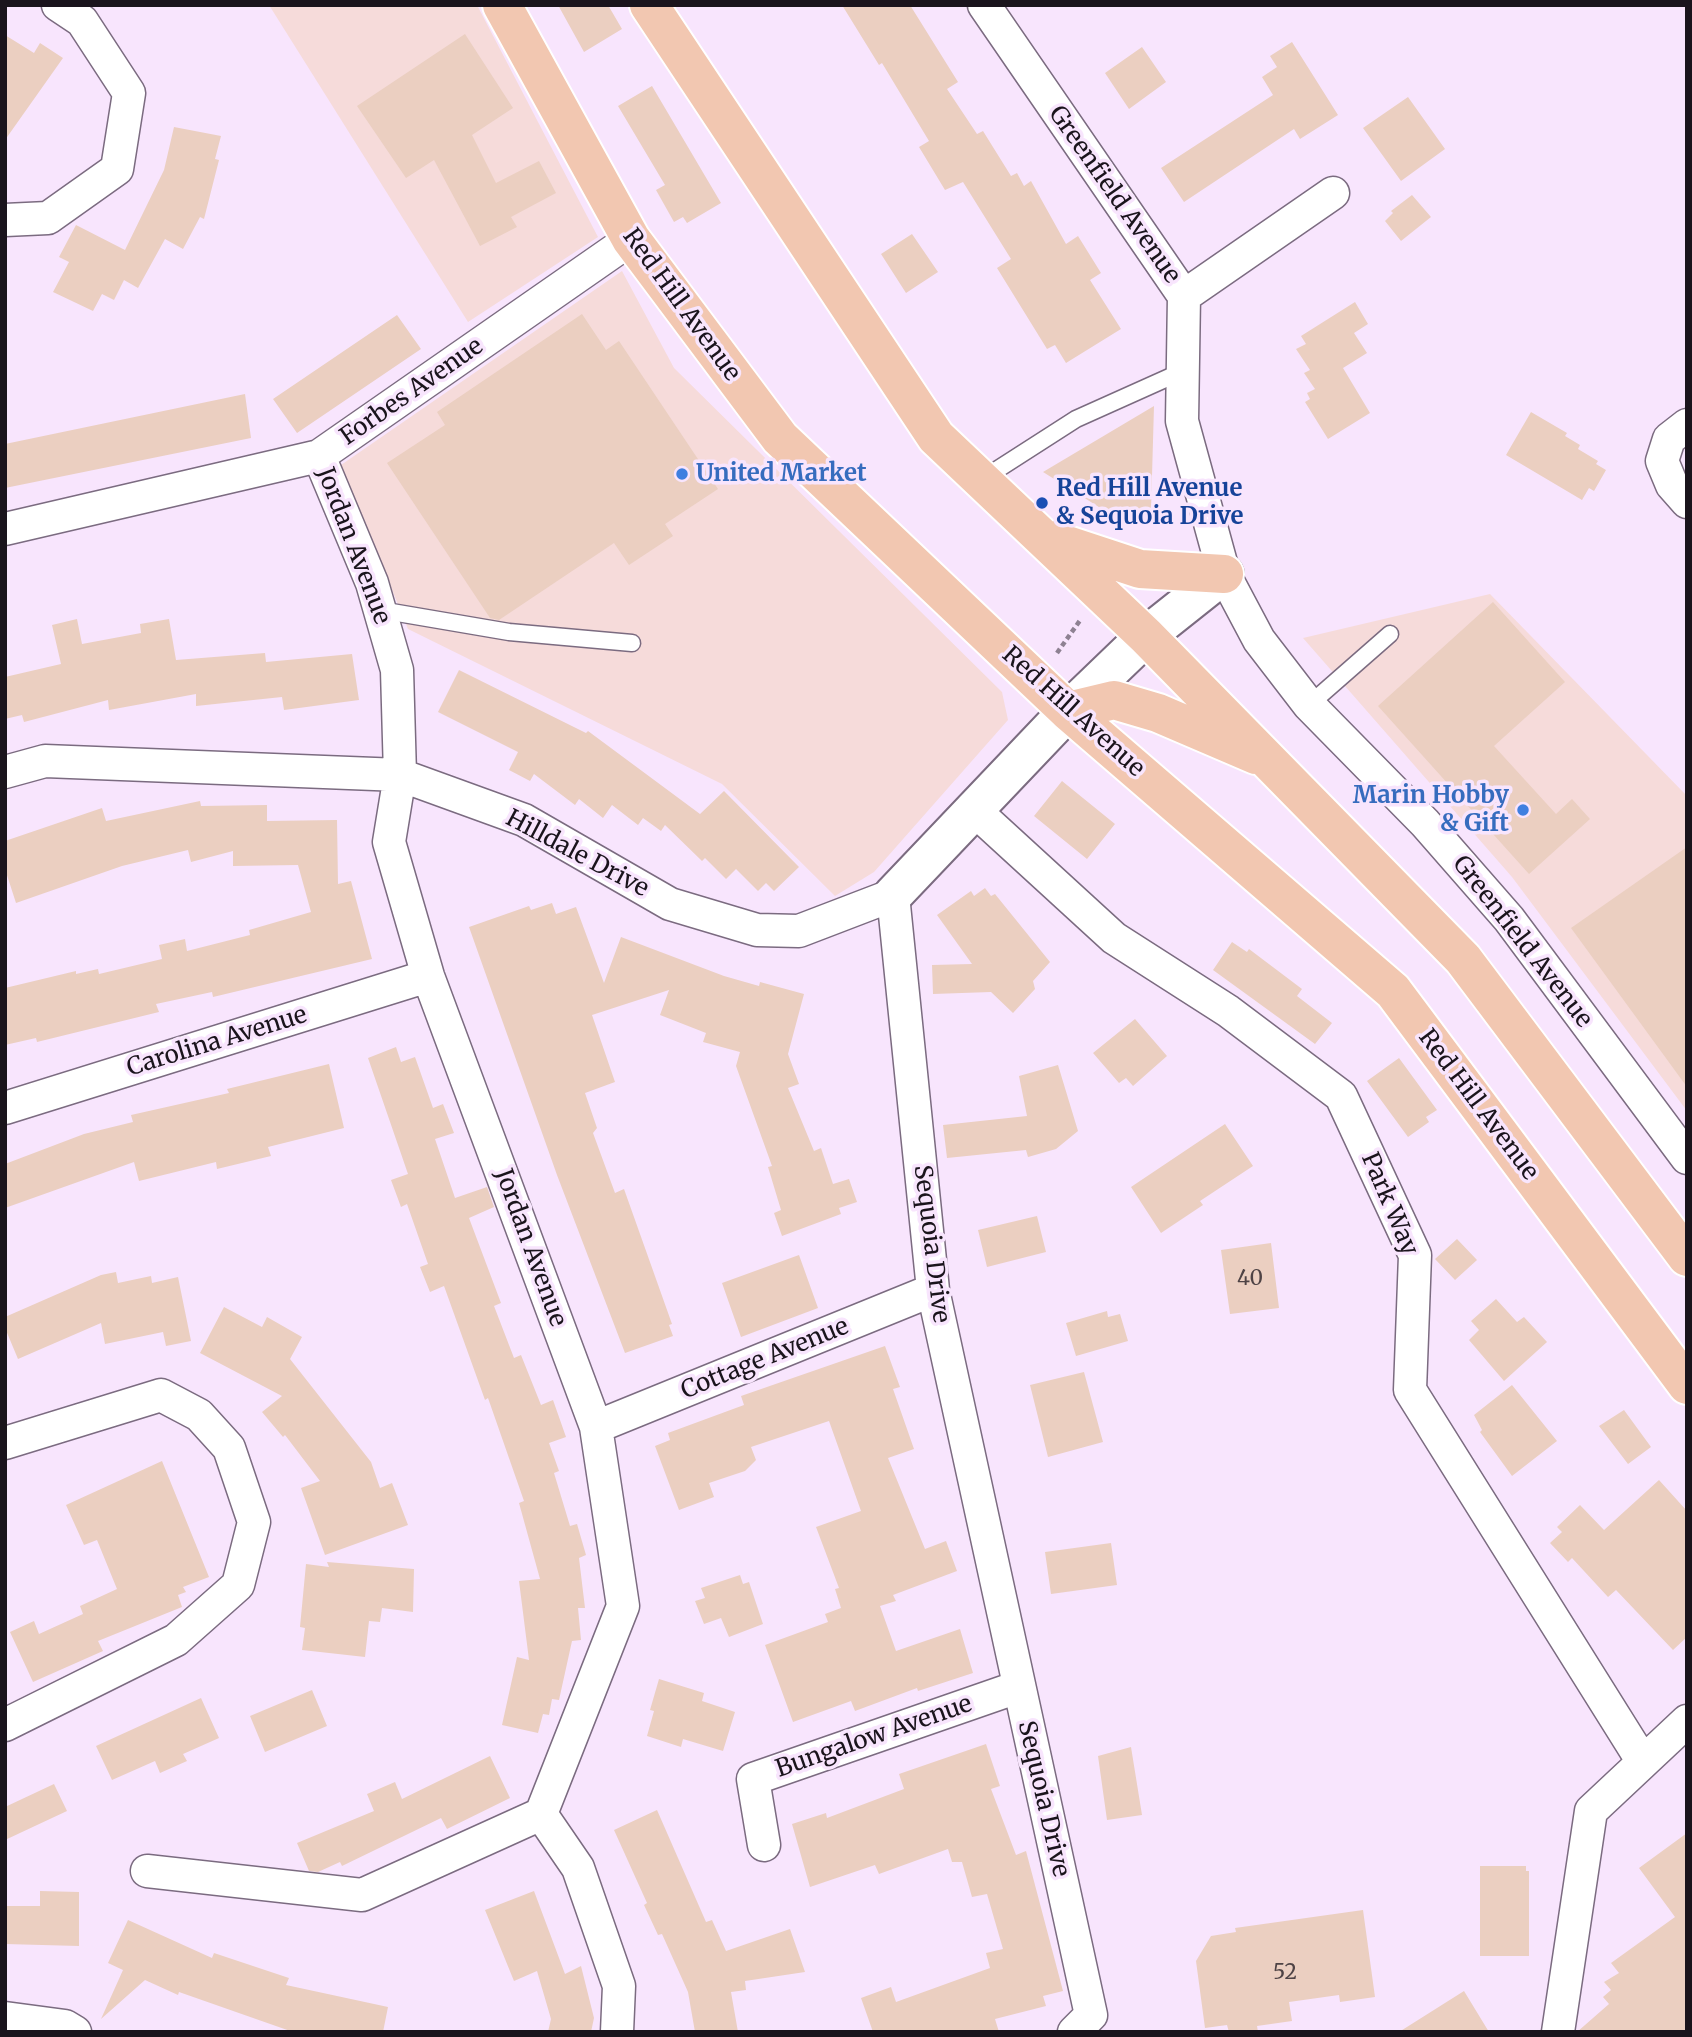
<!DOCTYPE html>
<html>
<head>
<meta charset="utf-8">
<style>
	body { margin:0 }
	#map { position:relative; width:1692px; height:2037px; overflow:hidden; background:#f8e5fd; font-family:Merriweather,serif }
	canvas { display:block }
	.frame { position:absolute; inset:0; border:7px solid #1a141c; pointer-events:none }
</style>
</head>
<body>
<div id="map">
<canvas width="1692" height="2037"></canvas>
<div class="frame"></div>
</div>
<script>
const g = document.querySelector('canvas').getContext('2d');
g.lineJoin = 'round';
function paint(path, color) {
  g.fillStyle = color;
  g.fill(path, 'evenodd');
}
function toPath(rows) {
  const path = new Path2D();
  for (const r of rows) {
    path.moveTo(r[0], r[1]);
    for (let i = 2; i < r.length; i += 2) path.lineTo(r[i], r[i + 1]);
  }
  return path;
}
function stroke(path, color, width, dash) {
  g.strokeStyle = color;
  g.lineWidth = width;
  g.lineCap = dash ? 'butt' : 'round';
  g.setLineDash(dash || []);
  g.stroke(path);
}
function label(font, color, halo, rows, align = 'center') {
  g.font = font + ' Merriweather,serif';
  g.lineWidth = 7;
  g.setLineDash([]);
  g.textBaseline = 'middle';
  g.strokeStyle = halo;
  g.fillStyle = color;
  for (const [text, x, y, turn = 0] of rows) {
    g.save();
    g.translate(x, y);
    g.rotate((+turn || 0) * Math.PI / 180);
    g.textAlign = isNaN(turn) ? turn : align;
    if (halo) g.strokeText(text, 0, 0);
    g.fillText(text, 0, 0);
    g.restore();
  }
}
paint(toPath([
	[269,5,477,5,598,237,468,322],
	[622,271,674,368,1002,692,1008,720,874,872,835,896,722,784,408,629,341,465],
	[1490,594,1687,796,1687,1111,1512,877,1303,638]
]), '#f6dbda');
paint(toPath([
	[558,5,608,5,622,29,584,52],
	[842,5,910,5,958,82,947,89,977,134,983,131,1011,176,1017,173,1024,186,1031,181,1066,244,1078,236,1101,273,1090,280,1121,329,1066,363,1055,345,1047,349,997,268,1011,259,963,182,945,190,919,147,929,141,882,63,879,65],
	[465,34,513,108,472,135,496,183,539,161,556,193,511,217,517,227,480,246,434,160,406,178,357,106],
	[5,35,34,53,40,43,63,58,5,140],
	[1292,42,1338,115,1300,139,1294,129,1184,202,1161,168,1273,95,1262,77,1277,67,1270,56],
	[1142,47,1166,82,1129,109,1105,73],
	[652,86,721,203,687,223,683,217,674,222,656,190,665,185,618,106],
	[1408,97,1445,149,1401,181,1363,128],
	[174,127,221,136,215,159,219,160,204,219,200,217,183,249,165,239,138,288,124,280,114,300,102,294,93,311,53,292,69,262,59,257,76,225,125,250,164,170],
	[1412,195,1431,217,1401,241,1385,221,1393,213,1391,211],
	[912,234,938,272,906,293,881,254],
	[1355,302,1368,324,1354,333,1367,353,1343,368,1370,413,1328,439,1305,402,1310,399,1307,393,1315,389,1304,373,1310,370,1296,349,1306,344,1301,336],
	[582,314,606,350,619,341,718,489,665,524,673,536,629,565,614,543,499,620,490,618,387,463,445,425,437,412],
	[397,315,421,349,297,433,273,399],
	[245,394,251,438,5,488,5,444],
	[1154,406,1151,511,1126,524,1043,472],
	[1531,412,1567,433,1565,436,1580,445,1578,449,1598,461,1596,464,1606,470,1594,491,1589,488,1582,500,1506,455],
	[1493,602,1565,682,1494,746,1556,814,1572,799,1590,819,1529,874,1378,706],
	[77,619,82,644,141,633,140,624,169,619,176,660,265,653,266,662,352,654,359,700,284,710,282,697,196,706,196,694,109,710,108,700,24,722,22,715,5,719,5,677,61,664,52,625],
	[459,670,586,733,588,731,700,814,724,791,799,867,774,891,766,883,758,891,736,869,726,879,705,858,702,861,665,825,661,831,643,818,638,825,612,805,603,818,579,799,575,805,534,774,530,781,509,770,518,752,438,712],
	[1062,781,1115,824,1087,859,1034,816],
	[200,801,201,806,267,805,267,821,337,820,338,884,351,881,372,959,213,997,212,992,156,1004,159,1012,37,1042,36,1038,5,1045,5,988,76,971,76,974,98,969,99,974,162,959,159,945,185,939,187,951,250,935,249,930,311,912,298,865,233,866,233,851,191,862,188,850,122,866,16,903,5,869,5,841,102,808,106,821],
	[1687,847,1687,1087,1571,928],
	[985,888,991,896,995,894,1050,962,1033,981,1035,989,1013,1013,991,992,933,994,932,965,972,964,937,915,971,891,974,896],
	[552,903,556,914,576,907,604,983,621,937,724,976,759,986,760,982,804,994,788,1054,799,1084,788,1088,814,1151,821,1148,833,1184,849,1179,857,1202,839,1208,841,1214,782,1236,774,1213,781,1210,768,1167,772,1166,736,1066,740,1052,703,1042,706,1033,660,1015,669,990,592,1015,615,1082,585,1093,597,1128,593,1133,615,1193,624,1189,672,1324,669,1325,673,1336,625,1353,557,1175,469,927,529,906,531,910],
	[1232,942,1247,952,1249,949,1302,989,1297,996,1332,1023,1315,1044,1213,970],
	[1135,1019,1167,1056,1133,1086,1126,1078,1119,1083,1093,1053],
	[396,1047,401,1062,415,1057,433,1108,443,1104,454,1133,435,1139,455,1198,487,1187,494,1207,469,1218,501,1303,494,1306,514,1358,521,1355,541,1405,553,1400,566,1437,549,1443,559,1471,554,1473,570,1526,577,1524,586,1555,579,1558,585,1608,578,1608,581,1640,572,1641,559,1700,552,1699,549,1715,543,1714,538,1733,502,1725,517,1657,529,1660,519,1581,540,1579,519,1503,524,1501,488,1398,485,1400,444,1286,430,1292,420,1267,428,1264,407,1204,401,1207,391,1180,408,1174,368,1058],
	[1399,1058,1437,1110,1426,1117,1429,1122,1408,1137,1367,1081],
	[329,1064,344,1128,268,1147,271,1156,217,1169,216,1162,139,1181,134,1162,5,1208,5,1164,84,1134,133,1122,131,1115,229,1093,227,1089],
	[1058,1065,1078,1131,1056,1149,1028,1157,1026,1150,947,1158,943,1125,1027,1116,1019,1076],
	[1225,1124,1253,1166,1200,1201,1203,1205,1161,1233,1131,1187],
	[1037,1216,1046,1252,987,1267,978,1230],
	[1457,1239,1477,1260,1455,1280,1435,1259],
	[1271,1243,1279,1308,1230,1314,1221,1250],
	[799,1255,818,1308,741,1337,722,1283],
	[116,1272,118,1283,151,1276,152,1283,178,1277,191,1341,166,1346,163,1332,105,1344,101,1323,18,1359,5,1328,5,1317,101,1275],
	[1496,1299,1517,1322,1524,1317,1547,1342,1504,1381,1469,1340,1479,1330,1471,1321],
	[224,1307,262,1327,267,1317,302,1337,290,1359,371,1462,380,1488,392,1483,408,1525,325,1555,301,1488,320,1481,285,1435,283,1437,262,1412,282,1396,200,1353],
	[1107,1311,1108,1317,1120,1314,1128,1341,1076,1356,1066,1323],
	[885,1346,900,1387,893,1389,914,1449,888,1458,925,1549,946,1541,957,1571,893,1595,896,1601,880,1606,896,1651,960,1629,973,1673,918,1691,917,1688,855,1711,851,1701,793,1722,765,1645,828,1622,825,1614,841,1608,835,1589,839,1588,816,1527,861,1511,829,1421,751,1447,756,1460,745,1471,709,1483,714,1497,679,1510,655,1446,670,1440,668,1433,744,1405,741,1396],
	[1084,1372,1103,1442,1048,1457,1030,1385],
	[1512,1385,1557,1441,1512,1476,1480,1432,1482,1430,1474,1415],
	[1624,1410,1651,1447,1628,1464,1599,1426],
	[162,1461,209,1577,183,1587,186,1592,178,1595,182,1607,98,1641,103,1651,33,1682,10,1632,34,1621,39,1634,83,1614,80,1606,117,1589,97,1540,84,1545,66,1505],
	[1659,1480,1687,1511,1687,1637,1673,1650,1616,1590,1608,1597,1572,1558,1568,1562,1550,1543,1562,1532,1557,1527,1580,1505,1604,1530],
	[1111,1543,1117,1585,1051,1594,1045,1552],
	[327,1562,414,1569,413,1612,382,1608,380,1622,369,1621,365,1657,302,1650,305,1628,300,1627,306,1564,329,1567],
	[740,1575,743,1584,749,1582,763,1624,729,1637,721,1618,704,1624,695,1601,705,1598,701,1588],
	[659,1679,704,1693,702,1701,735,1712,723,1751,683,1739,681,1747,647,1736,654,1711,650,1710],
	[312,1690,327,1726,265,1752,250,1716],
	[201,1698,219,1738,183,1754,187,1761,160,1773,155,1761,112,1780,96,1746],
	[986,1744,1000,1786,991,1789,1016,1855,1026,1851,1063,1991,1043,1996,1046,2006,995,2019,999,2032,873,2032,861,1998,891,1987,896,2002,990,1968,986,1953,1003,1949,987,1894,972,1897,962,1862,952,1862,948,1849,879,1874,875,1865,810,1887,792,1824,826,1813,827,1818,904,1789,899,1774],
	[1131,1747,1142,1815,1107,1820,1098,1756],
	[490,1756,510,1798,447,1829,441,1818,342,1866,340,1862,318,1872,309,1871,297,1843,374,1811,367,1794,395,1782,402,1799],
	[54,1784,67,1811,5,1840,5,1807],
	[657,1810,706,1922,712,1920,726,1951,790,1929,805,1972,745,1981,746,1990,731,1992,738,2032,695,2032,688,1992,662,1934,658,1935,644,1905,647,1903,614,1830],
	[1687,1833,1687,2032,1577,2032,1609,2004,1603,1997,1611,1990,1604,1982,1619,1973,1611,1963,1675,1917,1639,1868],
	[1480,1866,1526,1866,1526,1871,1529,1871,1529,1956,1480,1956],
	[40,1891,79,1892,79,1946,5,1944,5,1906,40,1906],
	[534,1891,565,1974,581,1966,594,2018,591,2032,548,2032,551,2019,537,1971,514,1981,485,1910],
	[1363,1910,1375,1997,1340,2002,1339,1995,1289,2002,1292,2021,1257,2026,1258,2032,1229,2032,1227,2025,1205,2028,1196,1961,1211,1936,1236,1932,1235,1928],
	[128,1920,212,1958,214,1953,289,1978,286,1985,388,2007,383,2032,293,2032,179,1992,178,1995,145,1980,101,2019,123,1970,108,1963],
	[1464,1991,1489,2032,1399,2032]
]), '#ebcfc1');
const lane = toPath([
	[981,480,1076,419,1183,371],
	[380,610,509,632,632,643],
	[1309,705,1390,634]
]);
const street = toPath([
	[984,5,1184,296,1182,421,1224,574,1259,640,1309,705,1425,823,1509,919,1687,1158],
	[5,220,48,218,117,169,129,93,82,21,58,5],
	[1184,296,1333,193],
	[1687,425,1669,439,1662,461,1672,485,1687,502],
	[319,456,372,583,397,670,400,775,389,842,428,976,596,1427,623,1606,541,1814,578,1868,619,1986,617,2032],
	[5,529,319,456,631,239],
	[5,772,45,761,400,775,524,820,670,904,757,930,799,931,893,895,933,1290,1091,2015,1074,2032],
	[972,808,1114,938,1228,1011,1341,1096,1415,1255,1410,1390,1643,1762],
	[5,1108,428,976],
	[596,1427,933,1290],
	[5,1443,161,1395,199,1415,229,1448,254,1522,238,1585,176,1640,5,1725],
	[764,1845,753,1779,1018,1687],
	[147,1871,362,1895,541,1814],
	[5,2018,65,2026,75,2032],
	[1558,2032,1591,1811,1687,1721]
]);
const secondary = toPath([
	[893,895,1068,711,1146,636,1224,574]
]);
const primary = toPath([
	[502,5,631,239,780,438,1068,711,1393,991,1687,1385],
	[649,5,936,437,1146,636,1463,959,1687,1257],
	[1052,540,1140,569,1224,574],
	[1068,711,1114,700,1158,713,1256,755]
]);
stroke(lane, '#7b6b80', 19);
stroke(street, '#7b6b80', 35);
stroke(secondary, '#7b6b80', 42);
stroke(primary, '#fff', 42);
stroke(toPath([
	[1057,653,1081,619]
]), '#8e8192', 4.5, [5, 3.5]);
stroke(lane, '#fff', 16);
stroke(street, '#fff', 32);
stroke(secondary, '#fff', 38);
stroke(primary, '#f2c7b1', 38);
for (const [x, y, r, color] of [
	[682,474,7,"#3f7fe0"],
	[1042,503,7,"#1a4fb4"],
	[1523,810,7,"#3f7fe0"]
]) {
  const dot = new Path2D();
  dot.arc(x, y, r, 0, 2 * Math.PI);
  g.fillStyle = color;
  g.fill(dot);
  stroke(dot, '#f8e5fd', 2.5);
}
label('21px', '#4e4345', null, [
	["40",1250,1279],
	["52",1285,1973]
]);
label('24px', '#1a141c', '#f8e5fd', [
	["Greenfield Avenue",1114,195,55],
	["Red Hill Avenue",681,305,54],
	["Forbes Avenue",412,392,-35],
	["Jordan Avenue",353,546,69],
	["Red Hill Avenue",1073,712,42],
	["Hilldale Drive",577,854,28],
	["Greenfield Avenue",1522,942,52],
	["Carolina Avenue",217,1042,-17],
	["Red Hill Avenue",1478,1105,53],
	["Park Way",1389,1204,67],
	["Sequoia Drive",931,1244,83],
	["Jordan Avenue",530,1248,70],
	["Cottage Avenue",765,1359,-22],
	["Bungalow Avenue",874,1737,-19],
	["Sequoia Drive",1043,1799,77]
]);
label('bold 24px', '#366cbe', '#f8e5fd', [
	["United Market",696,474],
	["Marin Hobby",1509,796,"right"],
	["& Gift",1509,824,"right"]
], 'left');
label('bold 24px', '#164399', '#f8e5fd', [
	["Red Hill Avenue",1056,489],
	["& Sequoia Drive",1056,517]
], 'left');
</script>
</body>
</html>
